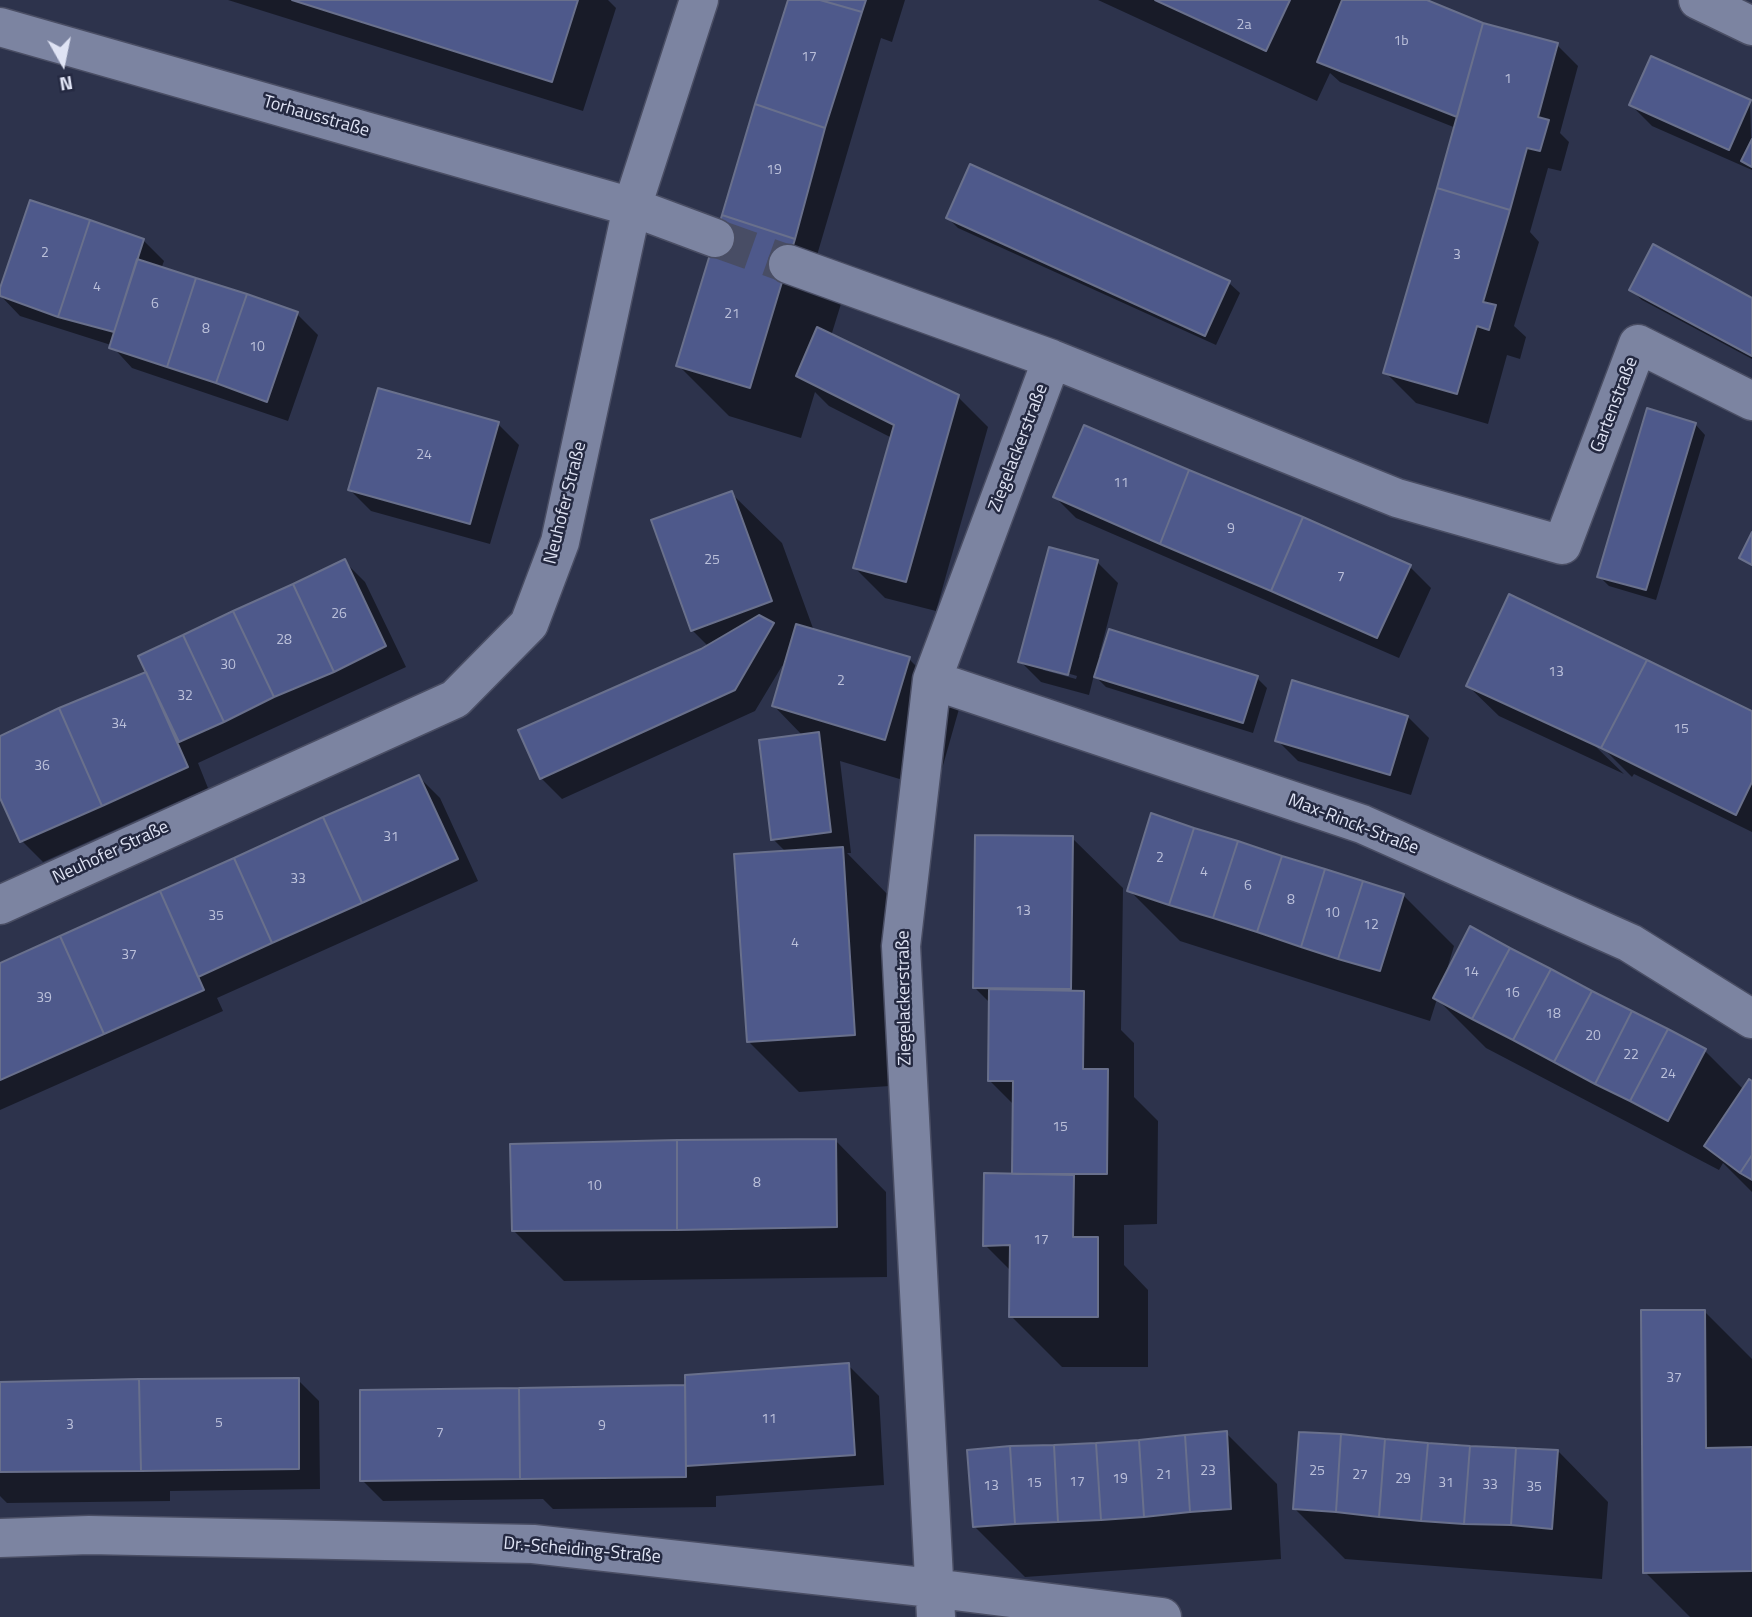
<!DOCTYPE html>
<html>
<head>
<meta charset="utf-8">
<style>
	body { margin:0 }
	#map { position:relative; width:1752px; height:1617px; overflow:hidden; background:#2d334c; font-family:"Titillium Web",sans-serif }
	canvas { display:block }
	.north { position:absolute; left:28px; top:28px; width:70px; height:70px; -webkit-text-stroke:5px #242941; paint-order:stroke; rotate:171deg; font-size:19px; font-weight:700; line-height:28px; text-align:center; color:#dfe3f4 }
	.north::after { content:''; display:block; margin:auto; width:24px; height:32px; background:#dfe3f4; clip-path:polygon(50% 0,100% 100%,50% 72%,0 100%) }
</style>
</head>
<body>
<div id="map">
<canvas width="1752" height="1617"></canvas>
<div class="north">N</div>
</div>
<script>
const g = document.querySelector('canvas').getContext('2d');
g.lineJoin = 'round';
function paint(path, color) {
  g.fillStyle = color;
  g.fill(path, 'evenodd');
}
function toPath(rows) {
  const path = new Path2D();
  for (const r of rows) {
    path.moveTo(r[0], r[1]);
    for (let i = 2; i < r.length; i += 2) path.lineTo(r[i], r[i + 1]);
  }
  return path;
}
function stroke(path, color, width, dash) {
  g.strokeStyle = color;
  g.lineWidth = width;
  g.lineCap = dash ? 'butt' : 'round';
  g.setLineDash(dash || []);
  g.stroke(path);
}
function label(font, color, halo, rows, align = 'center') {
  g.font = font + ' "Titillium Web",sans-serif';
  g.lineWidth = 5;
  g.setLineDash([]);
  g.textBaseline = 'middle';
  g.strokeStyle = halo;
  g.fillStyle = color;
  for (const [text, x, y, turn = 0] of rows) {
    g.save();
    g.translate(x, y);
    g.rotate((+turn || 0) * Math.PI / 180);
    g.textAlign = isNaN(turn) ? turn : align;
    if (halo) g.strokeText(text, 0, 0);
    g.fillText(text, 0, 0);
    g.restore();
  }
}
paint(toPath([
	[228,0,608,0,616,8,583,111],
	[790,0,905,0,892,42,881,38,815,262,845,291,831,336,958,397,988,427,936,611,885,598,854,567,892,438,829,406,815,392,801,438,729,416,678,365],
	[1098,0,1422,0,1483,25,1557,45,1578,66,1560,133,1569,142,1561,171,1548,168,1530,232,1539,242,1514,326,1526,337,1520,359,1507,355,1488,424,1416,403,1385,372,1456,128,1340,82,1330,73,1317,101],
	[1750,102,1752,170,1652,126,1631,105],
	[971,166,1229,283,1240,293,1216,345,958,228,948,218],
	[143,240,164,261,161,269,297,314,318,335,288,421,132,368,111,345,20,316,0,295],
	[1631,290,1752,300,1752,359,1642,300],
	[498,424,519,445,490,544,371,511,350,490],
	[1695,424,1705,435,1656,600,1609,586,1599,576],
	[1085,427,1410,567,1431,588,1399,658,1076,518,1055,497],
	[731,493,782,543,814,631,909,659,959,709,936,790,840,761,851,853,847,853,893,900,905,1085,799,1092,749,1042,786,852,773,839,803,736,774,706,786,665,782,666,755,711,562,799,541,778,709,647,692,630],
	[344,561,365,582,406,667,198,763,208,788,43,862,22,841,0,794,0,738,148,673],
	[1097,562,1118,583,1099,656,1257,678,1267,688,1253,733,1106,687,1094,675,1089,695,1041,682,1020,661],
	[1043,666,1077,676,1076,679,1043,670],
	[1468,686,1752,713,1752,832,1634,774,1632,777,1596,741,1593,744,1624,774,1499,716],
	[1408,717,1429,738,1411,795,1298,761,1277,740],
	[419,777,440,798,478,881,217,998,223,1011,0,1110,0,965],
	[1072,838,1123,888,1121,1030,1134,1043,1134,1097,1158,1121,1157,1224,1124,1225,1124,1265,1148,1290,1148,1367,1062,1367,1011,1316,1011,1271,985,1245,1014,1176,1014,1105,990,1081,991,1004,974,987],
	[1129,890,1403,895,1454,946,1445,976,1705,1051,1744,1090,1752,1083,1752,1192,1723,1163,1719,1170,1486,1048,1437,999,1430,1021,1180,941],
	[836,1141,886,1192,887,1277,564,1281,513,1230],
	[1704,1311,1752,1359,1752,1617,1690,1617,1645,1572],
	[848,1365,879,1396,884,1485,716,1496,716,1507,553,1509,543,1499,383,1501,362,1480,519,1390,686,1387],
	[298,1380,319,1401,320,1489,170,1491,170,1501,7,1503,0,1496,0,1384],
	[1226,1433,1277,1484,1281,1559,1025,1577,974,1526,1139,1442],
	[1300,1434,1558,1451,1608,1502,1602,1579,1345,1559,1295,1509]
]), '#0007');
const building = toPath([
	[292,0,578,0,552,82,292,0],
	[788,0,820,0,862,12,825,128,755,104,788,0],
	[820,0,866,0,862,12,820,0],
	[1155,0,1290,0,1266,51,1155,0],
	[1342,0,1427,0,1483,23,1457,117,1317,62,1342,0],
	[1483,23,1558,43,1538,117,1549,120,1540,151,1527,148,1510,210,1437,188,1483,23],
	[1651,56,1751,100,1729,150,1629,105,1651,56],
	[755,104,825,128,795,239,722,215,755,104],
	[1752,139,1752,167,1741,161,1752,139],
	[970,164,1230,281,1205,336,946,218,970,164],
	[1437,188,1510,210,1483,302,1496,305,1489,330,1477,326,1457,394,1383,373,1437,188],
	[30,200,90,220,58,317,0,296,0,288,30,200],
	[722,215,795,239,750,388,676,366,722,215],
	[90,220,144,239,114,332,58,317,90,220],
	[1653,244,1752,298,1752,356,1629,290,1653,244],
	[137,259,196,278,167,367,109,348,137,259],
	[196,278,247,294,216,383,167,367,196,278],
	[247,294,298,312,267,402,216,383,247,294],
	[817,327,959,395,906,582,853,568,894,425,796,376,817,327],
	[378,388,499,422,470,524,348,490,378,388],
	[1647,408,1696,423,1646,590,1597,577,1647,408],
	[1084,425,1189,470,1160,544,1053,497,1084,425],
	[1189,470,1303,517,1271,591,1160,544,1189,470],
	[732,491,772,601,691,631,651,520,732,491],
	[1303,517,1411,565,1377,638,1271,591,1303,517],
	[1752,532,1752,565,1739,558,1752,532],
	[1049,547,1098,560,1068,675,1018,662,1049,547],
	[345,559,386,646,334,672,293,584,345,559],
	[293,584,334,672,274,697,233,611,293,584],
	[1509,594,1647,660,1601,748,1466,686,1509,594],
	[233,611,274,697,224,722,183,635,233,611],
	[759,615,774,623,735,690,540,779,518,730,701,649,759,615],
	[796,624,910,657,885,740,772,706,796,624],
	[1109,629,1258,676,1243,723,1094,677,1109,629],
	[183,635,224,722,179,742,138,656,183,635],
	[1647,660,1752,711,1752,782,1736,815,1601,748,1647,660],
	[146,672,188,767,102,806,59,708,146,672],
	[1292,680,1408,716,1390,775,1275,741,1292,680],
	[59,708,102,806,20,842,0,798,0,736,59,708],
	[819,732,831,832,771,840,759,740,819,732],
	[419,775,458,859,362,903,323,817,419,775],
	[1151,813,1194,828,1169,905,1127,891,1151,813],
	[323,817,362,903,272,943,234,858,323,817],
	[1194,828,1238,841,1213,918,1169,905,1194,828],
	[975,835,1073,836,1071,989,973,988,975,835],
	[1238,841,1282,856,1257,932,1213,918,1238,841],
	[843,847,855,1035,747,1042,734,854,843,847],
	[1282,856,1325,869,1301,947,1257,932,1282,856],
	[234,858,272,943,198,977,160,891,234,858],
	[1325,869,1363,881,1338,959,1301,947,1325,869],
	[1363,881,1404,894,1380,971,1338,959,1363,881],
	[160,891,204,990,104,1034,60,936,160,891],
	[1470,926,1510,948,1472,1019,1433,998,1470,926],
	[60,936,104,1034,0,1080,0,963,60,936],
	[1510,948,1551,969,1513,1040,1472,1019,1510,948],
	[1551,969,1592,991,1554,1062,1513,1040,1551,969],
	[989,989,1084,991,1083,1069,1108,1069,1107,1174,1012,1174,1013,1081,988,1081,989,989],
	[1592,991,1632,1011,1595,1084,1554,1062,1592,991],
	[1632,1011,1668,1029,1630,1101,1595,1084,1632,1011],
	[1668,1029,1706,1049,1668,1121,1630,1101,1668,1029],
	[1749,1079,1752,1081,1752,1155,1740,1173,1704,1146,1749,1079],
	[836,1139,837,1227,677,1230,677,1140,836,1139],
	[677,1140,677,1230,512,1231,510,1144,677,1140],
	[1752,1155,1752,1180,1740,1173,1752,1155],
	[984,1173,1074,1175,1073,1237,1098,1237,1098,1317,1009,1317,1010,1245,983,1246,984,1173],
	[1641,1310,1705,1310,1706,1448,1752,1447,1752,1571,1643,1573,1641,1310],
	[849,1363,855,1455,686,1466,685,1375,849,1363],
	[299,1378,299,1469,141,1471,139,1379,299,1378],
	[139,1379,141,1471,0,1472,0,1382,139,1379],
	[685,1385,686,1477,520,1479,519,1388,685,1385],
	[519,1388,520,1479,360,1481,360,1390,519,1388],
	[1227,1431,1231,1509,1190,1512,1185,1435,1227,1431],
	[1299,1432,1341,1434,1336,1512,1293,1509,1299,1432],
	[1341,1434,1385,1439,1379,1517,1336,1512,1341,1434],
	[1185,1435,1190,1512,1144,1517,1139,1440,1185,1435],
	[1385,1439,1428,1443,1421,1521,1379,1517,1385,1439],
	[1139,1440,1144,1517,1101,1520,1096,1443,1139,1440],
	[1096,1443,1101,1520,1058,1522,1054,1445,1096,1443],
	[1428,1443,1470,1446,1464,1524,1421,1521,1428,1443],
	[1054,1445,1058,1522,1015,1524,1010,1446,1054,1445],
	[1010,1446,1015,1524,973,1527,967,1450,1010,1446],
	[1470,1446,1516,1448,1511,1525,1464,1524,1470,1446],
	[1516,1448,1558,1450,1552,1529,1511,1525,1516,1448]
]);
paint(building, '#4e598b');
stroke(building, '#69708c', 2);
stroke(toPath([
	[715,238,788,264]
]), '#484d65', 38, [38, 19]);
const street = toPath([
	[1698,0,1752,26],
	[0,27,632,207,715,238],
	[788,264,1052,359,1397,498,1562,545,1638,344,1752,401],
	[932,680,1362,824,1630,943,1752,1019],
	[0,905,455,699,529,624,560,542,632,207,699,0],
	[0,1538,89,1535,533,1544,932,1588,1162,1617],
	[936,1617,901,946,932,680,1052,359]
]);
stroke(street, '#4a4e64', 41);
stroke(street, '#7c84a1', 38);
label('14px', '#bbc0da', null, [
	["2a",1244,26],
	["1b",1401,42],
	["17",809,58],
	["1",1508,80],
	["19",774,171],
	["2",45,254],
	["3",1457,256],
	["4",97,288],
	["6",155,305],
	["21",732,315],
	["8",206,330],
	["10",257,348],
	["24",424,456],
	["11",1121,484],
	["9",1231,530],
	["25",712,561],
	["7",1341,578],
	["26",339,615],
	["28",284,641],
	["30",228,666],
	["13",1556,673],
	["2",841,682],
	["32",185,697],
	["34",119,725],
	["15",1681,730],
	["36",42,767],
	["31",391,838],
	["2",1160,859],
	["4",1204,873],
	["33",298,880],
	["6",1248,887],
	["8",1291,901],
	["13",1023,912],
	["10",1332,914],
	["35",216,917],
	["12",1371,926],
	["4",795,944],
	["37",129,956],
	["14",1471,973],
	["16",1512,994],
	["39",44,999],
	["18",1553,1015],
	["20",1593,1037],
	["22",1631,1056],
	["24",1668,1075],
	["15",1060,1128],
	["8",757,1184],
	["10",594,1187],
	["17",1041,1241],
	["37",1674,1379],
	["11",769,1420],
	["5",219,1424],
	["3",70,1426],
	["9",602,1427],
	["7",440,1434],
	["23",1208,1472],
	["25",1317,1472],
	["21",1164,1476],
	["27",1360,1476],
	["19",1120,1480],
	["29",1403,1480],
	["17",1077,1483],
	["15",1034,1484],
	["31",1446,1484],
	["33",1490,1486],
	["13",991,1487],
	["35",1534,1488]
]);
label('18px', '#dfe3f4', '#242941', [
	["Torhausstraße",316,117,16],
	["Gartenstraße",1615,405,-69],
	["Ziegelackerstraße",1019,448,-69],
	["Neuhofer Straße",566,503,-76],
	["Max-Rinck-Straße",1353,825,21],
	["Neuhofer Straße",111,853,-25],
	["Ziegelackerstraße",905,998,-91],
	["Dr.-Scheiding-Straße",582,1551,5]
]);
</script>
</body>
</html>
